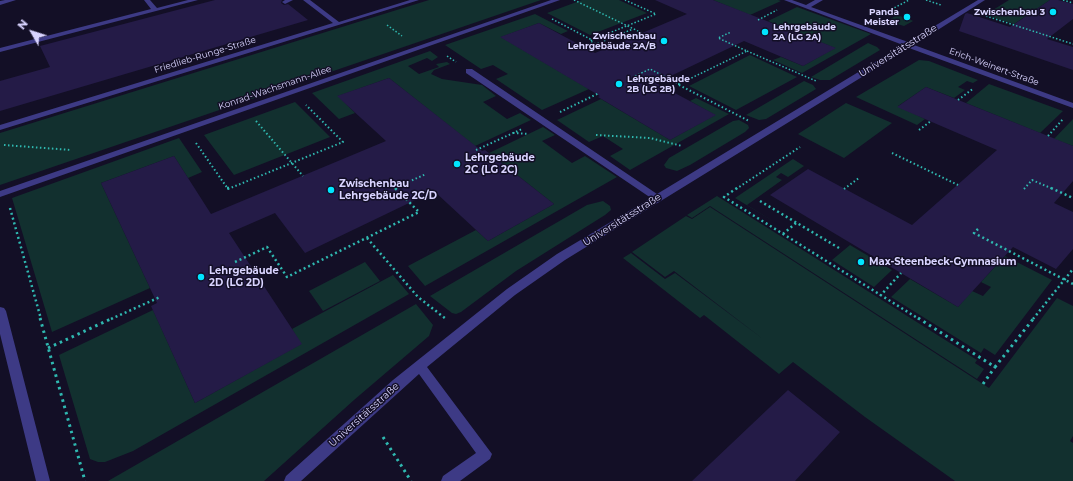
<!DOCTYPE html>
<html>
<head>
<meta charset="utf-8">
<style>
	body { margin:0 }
	#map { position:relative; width:1073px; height:481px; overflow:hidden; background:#130f26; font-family:Montserrat,sans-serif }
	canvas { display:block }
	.north { position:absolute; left:12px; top:12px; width:40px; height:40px; -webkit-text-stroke:3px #130f26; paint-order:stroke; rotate:309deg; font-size:11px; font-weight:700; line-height:16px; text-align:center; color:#d9d4ff }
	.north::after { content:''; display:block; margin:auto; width:14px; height:18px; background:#d9d4ff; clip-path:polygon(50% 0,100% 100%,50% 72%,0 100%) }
</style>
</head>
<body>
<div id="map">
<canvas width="1073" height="481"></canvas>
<div class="north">N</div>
</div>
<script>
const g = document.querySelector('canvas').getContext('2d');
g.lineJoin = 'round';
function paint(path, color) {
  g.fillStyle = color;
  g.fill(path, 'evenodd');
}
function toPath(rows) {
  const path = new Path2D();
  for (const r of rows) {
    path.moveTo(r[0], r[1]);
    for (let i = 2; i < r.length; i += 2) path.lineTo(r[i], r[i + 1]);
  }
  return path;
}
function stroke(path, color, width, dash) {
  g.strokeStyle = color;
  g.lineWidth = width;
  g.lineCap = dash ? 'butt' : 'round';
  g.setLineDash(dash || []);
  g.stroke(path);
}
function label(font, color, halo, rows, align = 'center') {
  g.font = font + ' Montserrat,sans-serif';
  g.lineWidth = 3;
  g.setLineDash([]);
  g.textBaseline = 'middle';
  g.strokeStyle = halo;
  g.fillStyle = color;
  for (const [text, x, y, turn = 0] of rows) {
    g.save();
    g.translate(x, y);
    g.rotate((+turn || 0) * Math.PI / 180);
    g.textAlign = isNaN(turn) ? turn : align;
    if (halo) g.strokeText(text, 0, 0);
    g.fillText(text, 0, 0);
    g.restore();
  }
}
paint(toPath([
	[429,0,541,0,0,185,0,133],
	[582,0,619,0,647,13,590,35,547,13],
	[713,0,778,0,781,1,750,15],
	[1009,0,1050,0,1014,24,985,15],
	[797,7,871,34,802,73,773,60,781,57,803,66,835,48,768,21],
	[535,14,568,31,561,34,539,23,501,37,589,89,542,110,496,79,508,74,493,65,481,69,445,45],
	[897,15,911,20,913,21,904,26,887,21],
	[868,43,877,47,880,50,830,80,820,80,811,77],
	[430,51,438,57,432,61,427,58,408,66,419,74,439,67,436,64,447,62,450,64,434,70,431,74,442,79,482,85,496,96,483,102,507,119,520,113,531,120,475,146,389,78,338,96,355,113,339,119,312,93],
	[750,55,797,77,736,110,689,86],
	[919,60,929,61,978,80,973,83,967,81,958,87,965,90,954,98,926,87,898,106,925,119,917,125,856,97],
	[804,81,813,85,816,89,766,119,759,120,746,115],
	[989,84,1063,111,1040,133,966,103],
	[696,98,729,114,630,170,610,156,623,149,603,136,589,142,557,120,601,99,670,140,715,115,690,101],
	[295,102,330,137,234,175,204,135],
	[846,103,892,123,844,158,798,134],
	[1073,119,1073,146,1054,139],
	[739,120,748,125,749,128,745,132,690,165,677,171,666,168,664,165,669,158,733,121],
	[543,127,555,135,542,141,572,163,585,156,617,177,425,286,408,266,476,230,488,241,554,204,489,153],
	[179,138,202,172,188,178,174,156,101,183,150,288,52,332,12,198],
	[793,159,804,166,788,177,781,173,776,177,782,180,747,205,781,226,735,198],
	[717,196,977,360,975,363,984,369,977,379,710,206,692,218,687,215],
	[603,201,610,206,611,210,605,215,516,271,461,312,456,314,452,313,430,296,587,205],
	[710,207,989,388,1057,298,1073,306,1073,436,1070,441,1073,443,1073,481,955,481,865,417,793,362,779,374,704,315,700,318,623,258,631,253,665,279,675,273,763,339,674,271,665,277,632,252,686,216,692,219],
	[850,245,892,270,874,287,832,260],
	[1005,256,1052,280,995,355,984,348,981,353,891,297,910,279,958,307,972,291,983,296,991,287,981,282],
	[365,262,380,281,323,311,309,291],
	[393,275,409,294,133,451,105,462,98,462,90,459,59,355,153,310,195,403,301,344,292,329],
	[416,304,433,325,429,336,354,400,264,481,108,481]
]), '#12302f');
paint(toPath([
	[215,0,282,0,281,3,284,5,288,4,308,20,0,111,0,81,50,67,40,46],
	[655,0,713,0,836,48,803,66,744,41,656,83,716,115,670,140,598,97,600,96,500,37,539,23,595,53,687,14],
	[1050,0,1058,0,1073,4,1073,19,1047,39,1073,47,1073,70,959,31,965,14,967,13,1010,27],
	[389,78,482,151,485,150,554,204,488,241,434,191,305,253,275,213,229,233,302,344,195,403,151,306,157,303,101,183,174,156,211,214,386,141,337,96],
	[926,87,1073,146,1073,181,1054,203,1073,212,1073,249,1056,269,1013,247,958,307,770,195,808,169,912,225,997,150,897,107],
	[788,390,840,432,795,481,692,481]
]), '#241b47');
stroke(toPath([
	[574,0,642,33],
	[926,0,941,5],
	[1063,0,1073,3],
	[879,16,909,0],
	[986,16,1073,44],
	[552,19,592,40,656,14,625,0],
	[758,20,777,10],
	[387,25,402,36],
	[592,40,590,41,596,44,633,29],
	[747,51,816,81],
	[447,56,456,62],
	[635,76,650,69,679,84,747,51,718,38,731,32]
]), '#2fb8b0', 1.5, [1.5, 2]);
stroke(toPath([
	[678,84,680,84],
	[679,85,749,121],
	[958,100,974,88],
	[560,112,599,93],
	[256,121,303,176],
	[919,130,931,121],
	[513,133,529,134],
	[596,135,650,138,682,146],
	[1048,136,1063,119],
	[196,143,228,189,343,142,306,105],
	[4,145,71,150],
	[476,150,522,129],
	[892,153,958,185],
	[396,189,395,188,426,174],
	[736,189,800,147],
	[844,189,859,178],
	[1024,189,1032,180,1053,189]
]), '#2fb8b0', 2, [1.5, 2.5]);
stroke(toPath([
	[227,188,230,188],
	[737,188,724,197,919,319],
	[1051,188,1073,198],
	[760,201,839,248],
	[10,208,41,319],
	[978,229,974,233,1073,284],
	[783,234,796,223],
	[367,238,418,297,446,319],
	[235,262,267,247,287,277,419,212,395,188],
	[880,296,901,273],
	[111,319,160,297],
	[1033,319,1073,269]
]), '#2fb8b0', 2.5, [2, 3]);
stroke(toPath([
	[40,318,85,481],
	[918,318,995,367,1034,318],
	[48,348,113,318],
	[983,384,995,367],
	[383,437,411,481]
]), '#2fb8b0', 3, [2.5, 4]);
paint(toPath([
	[5,0,16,0,0,5,0,1,5,0],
	[144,0,150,0,157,8,188,0,198,0,0,52,0,48,151,9,144,0],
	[285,0,293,0,285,4,282,2,285,0],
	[303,0,310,0,339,22,410,0,419,0,0,130,0,125,333,23,303,0],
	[551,0,560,0,0,197,0,191,551,0],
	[784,0,792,0,806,5,815,0,823,0,811,7,908,42,978,0,985,0,914,45,1073,103,1073,108,909,48,565,260,515,295,427,367,492,454,490,459,460,481,441,481,443,476,476,453,419,374,301,481,284,481,286,476,393,380,507,289,557,254,651,198,466,73,466,69,472,69,657,194,903,45,784,0],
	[0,307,4,308,6,311,50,481,36,481,0,334,0,307]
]), '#3d3a85');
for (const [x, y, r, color] of [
	[1053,12,4,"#00e5ff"],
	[907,17,4,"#00e5ff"],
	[765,32,4,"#00e5ff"],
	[664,41,4,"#00e5ff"],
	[619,84,4,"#00e5ff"],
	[457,164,4,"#00e5ff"],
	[331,190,4,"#00e5ff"],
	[861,262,4,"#00e5ff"],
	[201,277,4,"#00e5ff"]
]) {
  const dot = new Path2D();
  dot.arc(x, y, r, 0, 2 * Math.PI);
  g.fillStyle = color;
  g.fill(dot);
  stroke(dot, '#130f26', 1.5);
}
label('bold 9px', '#d9d4ff', '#130f26', [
	["Panda",899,12],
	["Meister",899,22],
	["Zwischenbau 3",1045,12],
	["Lehrgebäude",773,27,"left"],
	["2A (LG 2A)",773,37,"left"],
	["Zwischenbau",656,36],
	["Lehrgebäude 2A/B",656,46],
	["Lehrgebäude",627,79,"left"],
	["2B (LG 2B)",627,89,"left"]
], 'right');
label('9px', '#d9d4ff', '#130f26', [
	["Friedlieb-Runge-Straße",205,55,-17],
	["Erich-Weinert-Straße",994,67,20],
	["Konrad-Wachsmann-Allee",275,88,-19]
]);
label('10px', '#d9d4ff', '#130f26', [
	["Universitätsstraße",898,51,-32],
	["Universitätsstraße",622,220,-32],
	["Universitätsstraße",364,415,-42]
]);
label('bold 10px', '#d9d4ff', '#130f26', [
	["Lehrgebäude",465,158],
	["2C (LG 2C)",465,170],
	["Zwischenbau",339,184],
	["Lehrgebäude 2C/D",339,196],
	["Max-Steenbeck-Gymnasium",869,262],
	["Lehrgebäude",209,271],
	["2D (LG 2D)",209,283]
], 'left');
</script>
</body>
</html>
